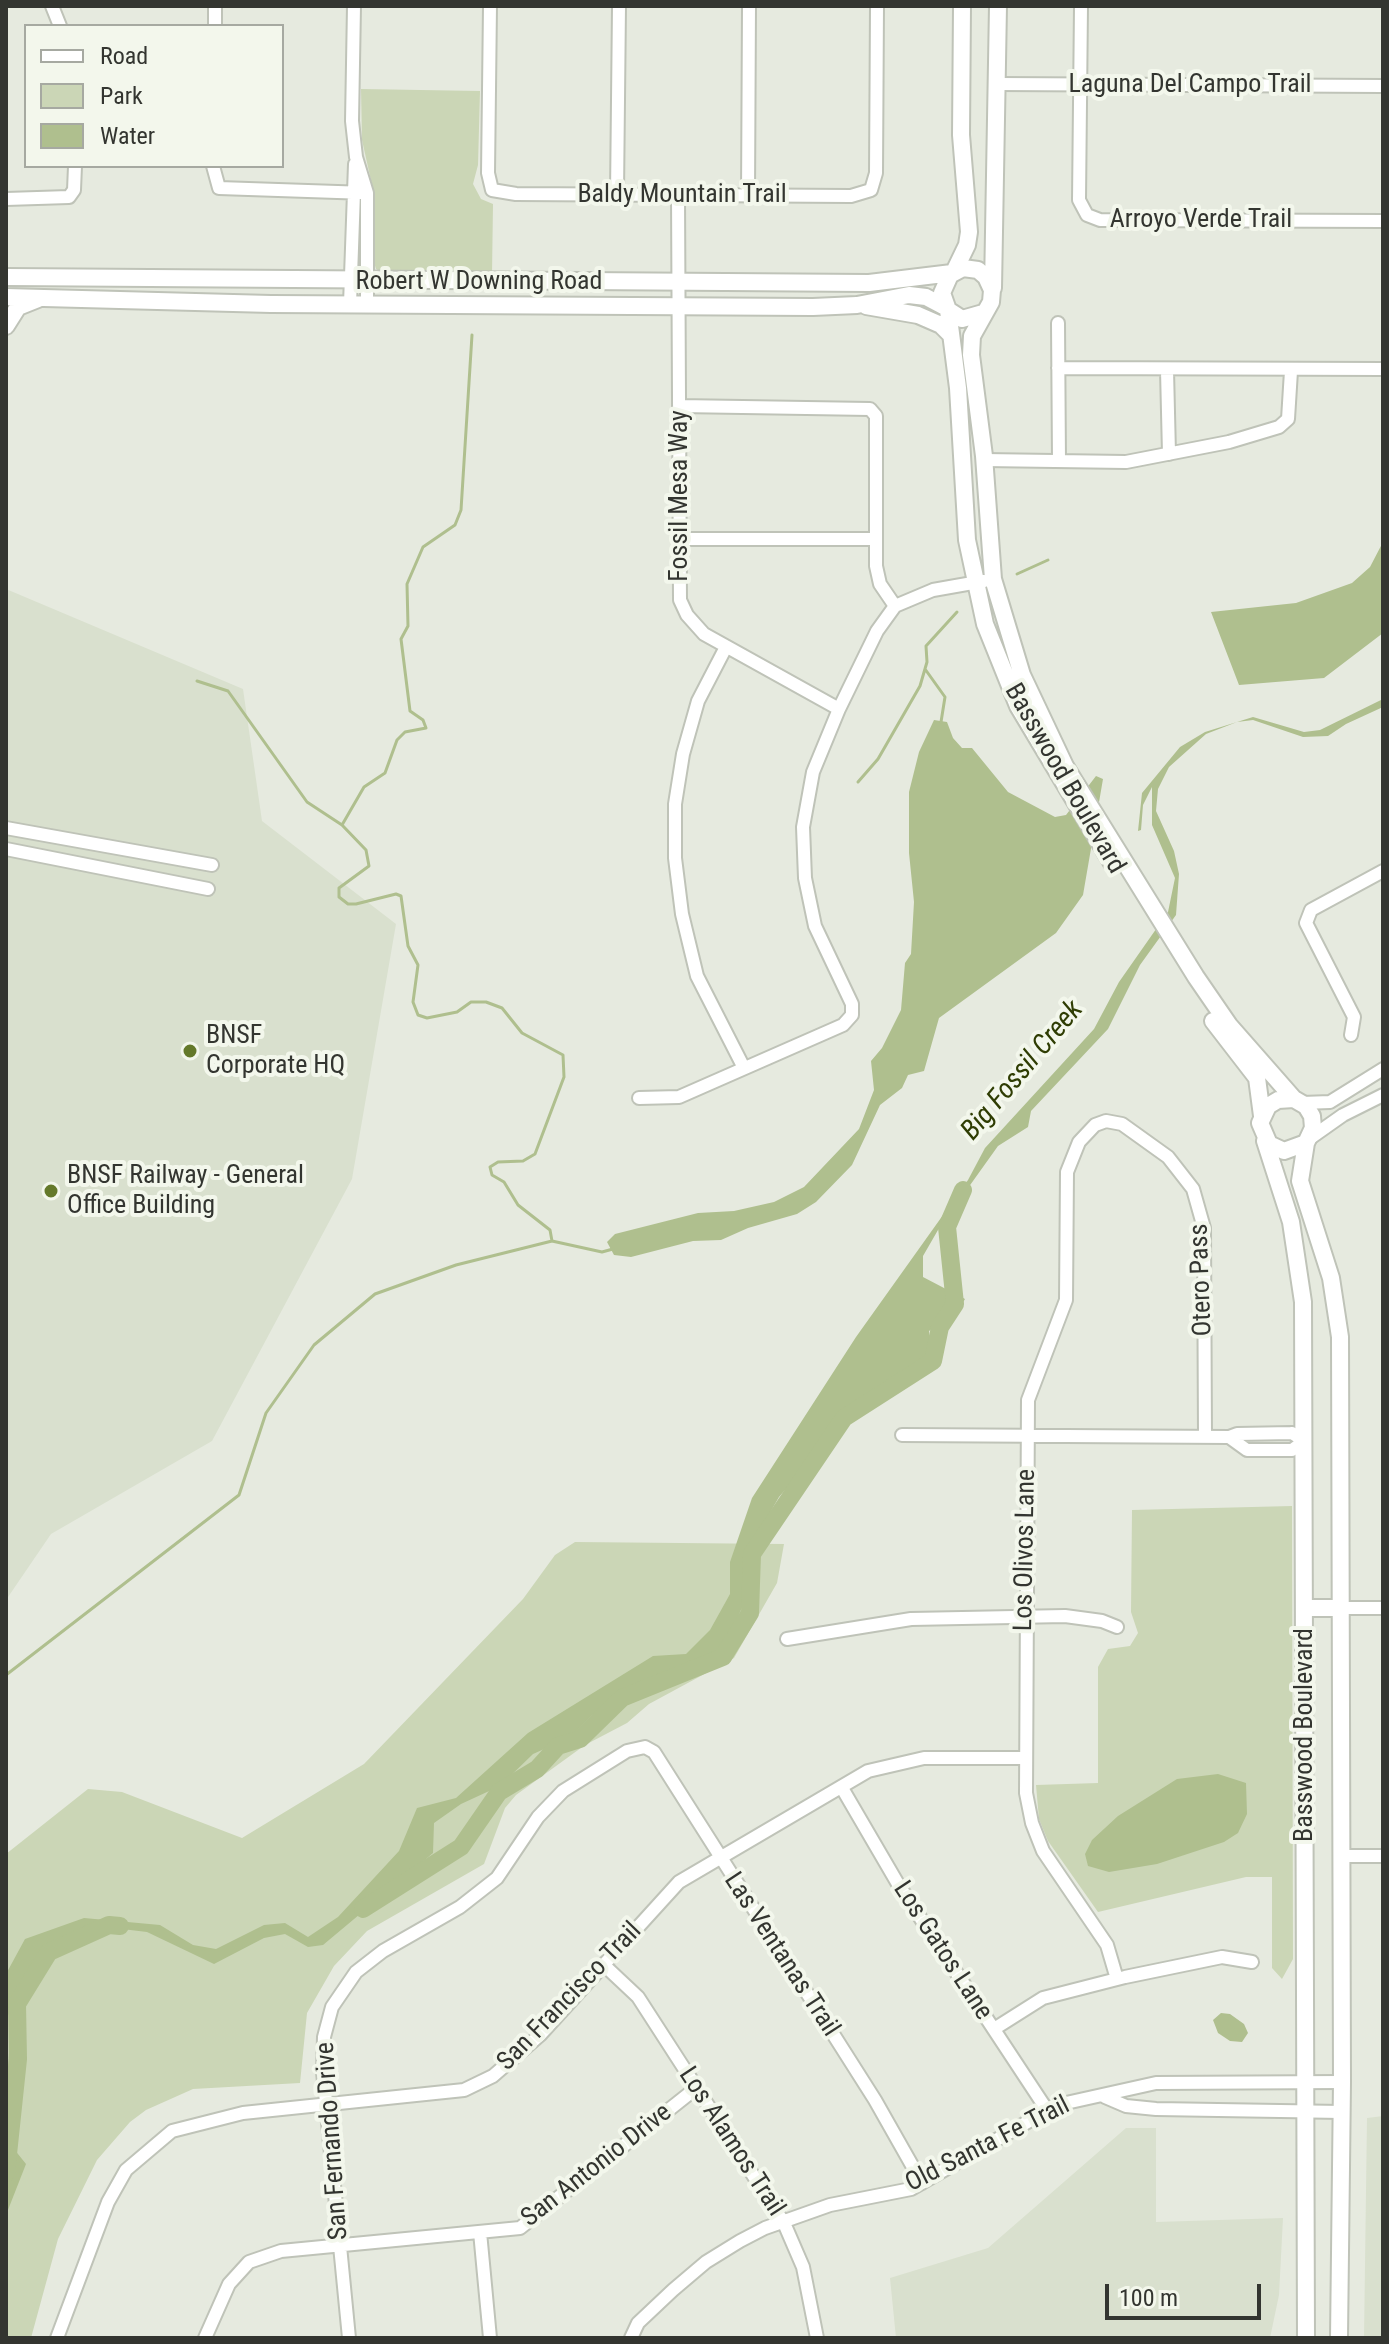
<!DOCTYPE html>
<html>
<head>
<meta charset="utf-8">
<style>
	body { margin:0 }
	#map { position:relative; width:1389px; height:2344px; overflow:hidden; background:#e6eadf; font-family:"Roboto Condensed",sans-serif }
	canvas { display:block }
	.frame { position:absolute; inset:0; border:8px solid #333530; pointer-events:none }
	.legend { position:absolute; left:24px; top:24px; width:260px; height:144px; box-sizing:border-box; background:#f3f7ec; border:2px solid #a6a9a1; margin:0; padding:10px 14px; list-style:none; font-size:24px; color:#333530 }
	.legend li { display:flex; align-items:center; gap:16px; height:40px }
	.legend b { width:40px; border:2px solid #a6a9a1 }
	.scale { position:absolute; left:1105px; top:2284px; width:156px; height:36px; box-sizing:border-box; border:4px solid #333530; border-top:0; padding-left:10px; font-size:24px; line-height:28px; white-space:nowrap; color:#333530; -webkit-text-stroke:6px #f3f7ec; paint-order:stroke }
</style>
</head>
<body>
<div id="map">
<canvas width="1389" height="2344"></canvas>
<div class="frame"></div>
<ul class="legend">
<li><b style="height:10px;background:#fff"></b>Road</li>
<li><b style="height:22px;background:#cbd6b6"></b>Park</li>
<li><b style="height:22px;background:#afbf8e"></b>Water</li>
</ul>
<div class="scale">100 m</div>
</div>
<script>
const g = document.querySelector('canvas').getContext('2d');
g.lineJoin = 'round';
function paint(path, color) {
  g.fillStyle = color;
  g.fill(path, 'evenodd');
}
function toPath(rows) {
  const path = new Path2D();
  for (const r of rows) {
    path.moveTo(r[0], r[1]);
    for (let i = 2; i < r.length; i += 2) path.lineTo(r[i], r[i + 1]);
  }
  return path;
}
function stroke(path, color, width, dash) {
  g.strokeStyle = color;
  g.lineWidth = width;
  g.lineCap = dash ? 'butt' : 'round';
  g.setLineDash(dash || []);
  g.stroke(path);
}
function label(font, color, halo, rows, align = 'center') {
  g.font = font + ' "Roboto Condensed",sans-serif';
  g.lineWidth = 8;
  g.setLineDash([]);
  g.textBaseline = 'middle';
  g.strokeStyle = halo;
  g.fillStyle = color;
  for (const [text, x, y, turn = 0] of rows) {
    g.save();
    g.translate(x, y);
    g.rotate((+turn || 0) * Math.PI / 180);
    g.textAlign = isNaN(turn) ? turn : align;
    if (halo) g.strokeText(text, 0, 0);
    g.fillText(text, 0, 0);
    g.restore();
  }
}
paint(toPath([
	[6,589,243,689,262,821,396,924,352,1179,212,1441,51,1534,6,1600],
	[1383,2116,1383,2338,1364,2338,1367,2118],
	[1126,2128,1156,2128,1156,2222,1283,2218,1279,2295,1270,2338,896,2338,890,2278,988,2248]
]), '#d9e0ce');
paint(toPath([
	[361,89,480,91,478,165,473,184,481,199,493,204,492,274,383,273,376,269,373,259,374,194,362,140],
	[1292,1506,1293,1959,1282,1979,1272,1968,1272,1877,1246,1877,1098,1912,1048,1841,1039,1819,1036,1785,1098,1783,1098,1667,1108,1649,1130,1646,1138,1633,1131,1612,1132,1510],
	[575,1542,784,1544,777,1583,734,1658,649,1704,627,1723,585,1745,516,1795,505,1808,484,1864,367,1931,334,1966,307,2013,300,2083,193,2089,146,2110,130,2122,97,2160,58,2239,31,2338,6,2338,6,1854,88,1789,122,1792,242,1838,364,1764,523,1599,555,1555]
]), '#cbd6b6');
paint(toPath([
	[1383,542,1383,633,1324,678,1239,685,1211,612,1296,603,1352,583,1370,567],
	[1383,699,1383,707,1346,724,1328,736,1303,737,1253,720,1237,722,1206,734,1169,767,1158,789,1156,811,1174,851,1179,874,1176,915,1140,965,1108,1029,1031,1111,1028,1127,998,1146,938,1230,923,1256,923,1277,965,1299,958,1311,929,1331,931,1356,916,1362,838,1429,779,1497,744,1558,745,1601,722,1652,623,1693,591,1716,569,1738,533,1754,500,1786,461,1804,434,1823,433,1853,323,1945,308,1947,285,1934,264,1938,214,1964,147,1932,122,1929,80,1930,45,1951,23,1982,6,2020,6,1974,25,1939,84,1918,160,1925,193,1945,216,1949,264,1925,285,1923,308,1937,338,1917,399,1851,417,1808,456,1798,528,1733,653,1656,686,1654,710,1630,730,1594,730,1562,752,1498,856,1337,968,1180,985,1148,1094,1029,1119,982,1168,912,1175,878,1152,825,1152,787,1143,805,1141,830,1138,831,1142,793,1180,747,1205,732,1253,717,1304,732,1320,730],
	[934,720,947,722,953,738,962,748,972,748,1008,792,1055,817,1066,815,1096,776,1103,779,1083,895,1056,933,939,1018,924,1071,908,1075,902,1088,880,1105,852,1165,816,1202,797,1214,748,1228,721,1240,693,1241,631,1257,614,1255,607,1242,615,1234,698,1213,734,1211,774,1202,804,1187,859,1129,874,1090,871,1061,882,1048,901,1010,905,963,911,954,914,902,909,853,909,792,919,752],
	[1218,1774,1246,1783,1247,1814,1238,1833,1224,1842,1157,1864,1109,1872,1088,1866,1085,1854,1092,1840,1118,1816,1177,1779],
	[1221,2013,1230,2014,1244,2024,1248,2033,1242,2042,1230,2041,1218,2033,1213,2020],
	[6,2021,14,2149,26,2164,6,2215]
]), '#afbf8e');
stroke(toPath([
	[1017,574,1048,560],
	[925,669,945,697,941,722],
	[197,681,228,691,307,802,342,825,366,850,369,866,339,888,339,897,348,904,356,904,396,894,401,896,408,946,418,965,413,1002,418,1015,427,1018,457,1012,471,1002,486,1002,502,1008,522,1033,563,1055,564,1077,535,1154,523,1161,498,1162,490,1167,492,1175,504,1182,518,1205,550,1230,552,1241],
	[858,782,878,759,920,686,927,662,926,646,957,612],
	[342,825,364,787,385,773,397,740,405,732,426,728,423,720,410,711,401,639,408,626,407,584,423,547,455,525,461,510,472,335],
	[6,1675,239,1495,266,1413,314,1345,375,1294,456,1265,552,1241,602,1252,613,1249]
]), '#afbf8e', 3);
stroke(toPath([
	[363,1909,461,1847,499,1792,537,1769,558,1746,580,1739,622,1698,723,1657,750,1613,752,1554,844,1418,933,1361,940,1327,955,1304,947,1227,963,1190],
	[6,2173,18,2059,17,2004,49,1952,109,1925,120,1926]
]), '#afbf8e', 18);
const minor = toPath([
	[52,6,60,26],
	[354,6,352,121,356,157,367,193,367,304],
	[490,6,488,173,492,190,516,194,851,196,871,190,876,173,877,6],
	[1081,6,1079,200,1087,215,1100,220,1383,221],
	[215,26,215,6],
	[997,84,1383,86],
	[213,166,219,188,367,193],
	[617,194,619,6],
	[678,195,680,600,687,615,704,634,839,709],
	[748,195,749,6],
	[6,199,69,197,74,190,75,166],
	[350,304,355,164],
	[1058,323,1059,461],
	[1058,368,1383,369],
	[1167,370,1169,454],
	[679,406,870,409,876,416,876,566,880,584,895,606],
	[984,460,1126,462,1229,442,1279,427,1288,419,1291,371],
	[679,539,876,539],
	[726,647,698,701,683,754,675,804,675,858,682,914,697,976,744,1068],
	[6,828,212,865],
	[6,849,208,889],
	[1351,1035,1354,1017,1306,923,1311,910,1383,871],
	[639,1098,679,1097,843,1025,852,1015,852,1004,815,926,805,878,803,827,813,772,839,709,877,631,895,606,933,590,984,581],
	[1302,1103,1330,1102,1383,1069],
	[1309,1139,1343,1115,1383,1095],
	[1292,1433,1304,1441,1292,1450,1247,1450,1229,1437,1237,1434,1292,1433],
	[902,1435,1229,1437],
	[1342,1608,1383,1608],
	[787,1639,911,1619,1065,1616,1102,1621,1117,1627],
	[842,1788,898,1884,1047,2110],
	[1342,1856,1383,1856],
	[605,1966,638,1997,784,2223,803,2267,817,2338],
	[1117,1979,1107,1945,1043,1851,1032,1823,1026,1793,1028,1400,1066,1300,1067,1172,1079,1142,1095,1125,1106,1121,1122,1124,1168,1157,1193,1189,1204,1228,1205,1437],
	[994,2029,1043,1998,1125,1977,1222,1957,1252,1962],
	[1105,2097,1126,2106,1156,2109,1342,2112],
	[480,2232,490,2338],
	[57,2338,108,2202,126,2170,172,2131,243,2113,464,2090,493,2076,540,2035,679,1882,868,1771,924,1758,1026,1758],
	[205,2338,229,2284,249,2262,281,2251,520,2228,695,2089],
	[349,2338,323,2072,324,2037,332,2007,356,1972,383,1951,460,1907,497,1878,538,1817,563,1791,627,1751,645,1747,654,1752,875,2100,922,2183],
	[631,2338,638,2323,673,2290,706,2262,740,2241,765,2228,830,2205,911,2189,1057,2105,1156,2083,1342,2082]
]);
const major = toPath([
	[954,272,967,245,969,232,961,135,962,6],
	[6,277,869,283,952,273],
	[993,288,998,6],
	[6,297,271,304,813,307,857,305,909,295,926,297,945,307],
	[866,306,918,315,941,325,950,334],
	[948,310,958,388,967,540,985,624,1018,706,1112,863],
	[983,313,962,319,948,310,942,293,950,275,963,268,978,270,986,277,992,290,991,302,972,336,971,355,984,456,993,579,1022,675,1065,766,1196,977,1229,1025,1294,1099],
	[6,326,18,307,38,299],
	[1213,1021,1257,1078,1262,1116],
	[1265,1141,1291,1222,1303,1302,1306,2338],
	[1306,1143,1284,1151,1269,1144,1260,1123,1268,1106,1278,1100,1294,1099,1306,1106,1312,1116,1313,1128,1306,1143,1300,1181,1331,1278,1340,1337,1342,2082,1339,2338],
	[1305,1608,1342,1608]
]);
stroke(minor, '#bfc3b8', 16);
stroke(major, '#bfc3b8', 20);
stroke(minor, '#fff', 12);
stroke(major, '#fff', 16);
for (const [x, y, r, color] of [
	[190,1051,8,"#64792a"],
	[51,1191,8,"#64792a"]
]) {
  const dot = new Path2D();
  dot.arc(x, y, r, 0, 2 * Math.PI);
  g.fillStyle = color;
  g.fill(dot);
  stroke(dot, '#f3f7ec', 3);
}
label('26px', '#333530', '#f3f7ec', [
	["Laguna Del Campo Trail",1190,85],
	["Baldy Mountain Trail",682,195],
	["Arroyo Verde Trail",1201,220],
	["Robert W Downing Road",479,282],
	["Fossil Mesa Way",680,496,-90],
	["Basswood Boulevard",1064,779,60],
	["Otero Pass",1202,1280,-92],
	["Los Olivos Lane",1026,1550,-89],
	["Basswood Boulevard",1305,1735,-90],
	["Los Gatos Lane",942,1951,57],
	["Las Ventanas Trail",781,1955,57],
	["San Francisco Trail",570,1997,-46],
	["San Fernando Drive",333,2141,-94],
	["Los Alamos Trail",731,2142,57],
	["Old Santa Fe Trail",988,2145,-27],
	["San Antonio Drive",597,2166,-38]
]);
label('26px', '#333530', '#f3f7ec', [
	["BNSF",206,1036],
	["Corporate HQ",206,1066],
	["BNSF Railway - General",67,1176],
	["Office Building",67,1206]
], 'left');
label('italic 28px', '#2f3d03', '#f3f7ec', [
	["Big Fossil Creek",1023,1071,-50]
]);
</script>
</body>
</html>
